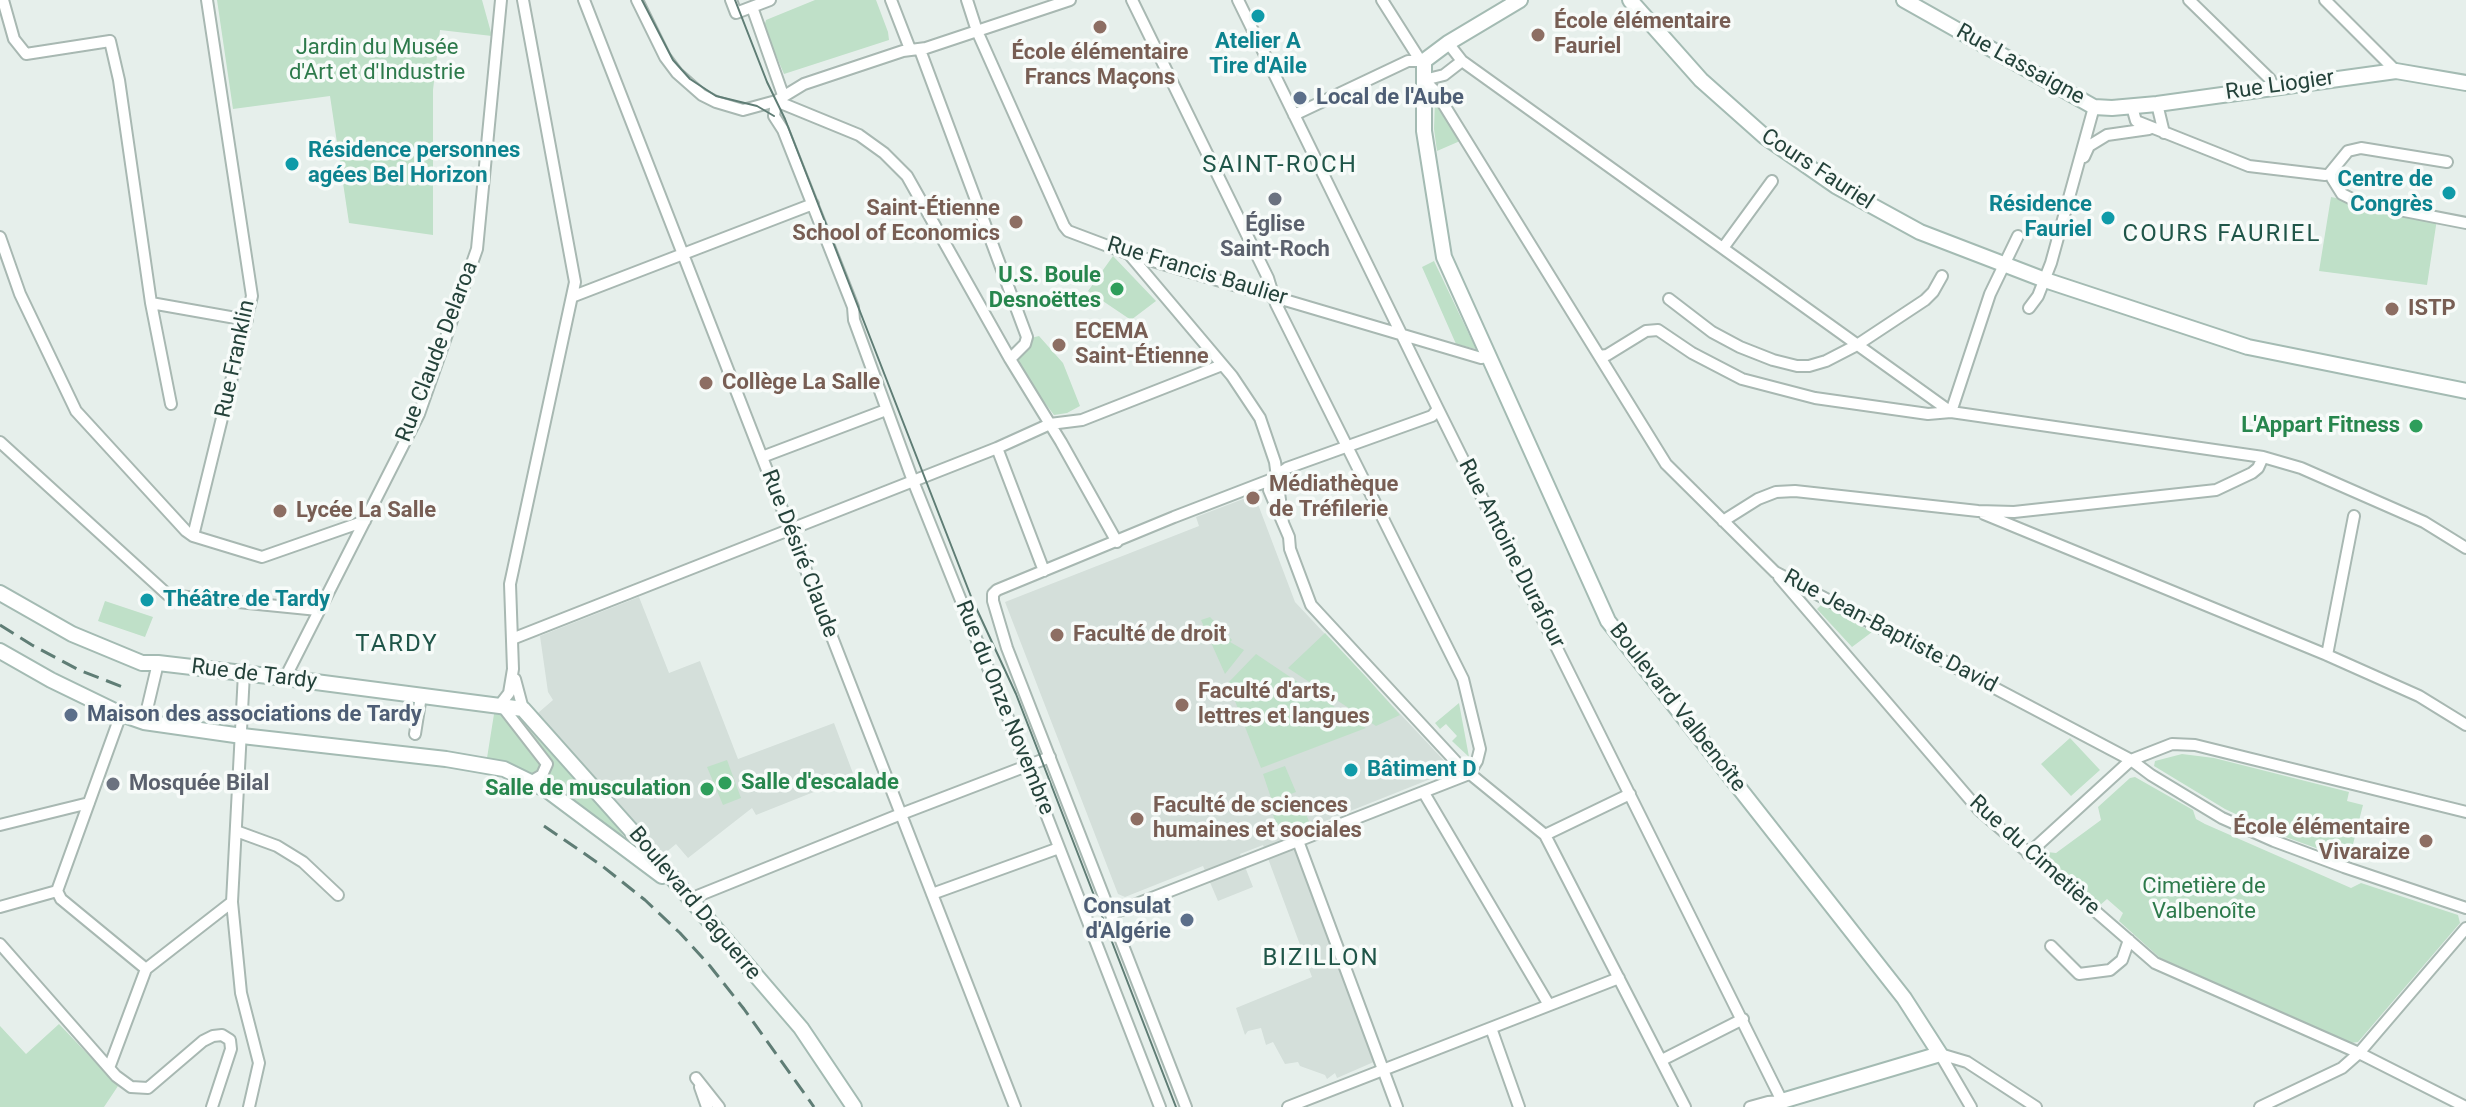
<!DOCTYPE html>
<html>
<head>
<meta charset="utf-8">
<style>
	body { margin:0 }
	canvas { display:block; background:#e6efeb }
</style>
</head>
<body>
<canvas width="2466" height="1107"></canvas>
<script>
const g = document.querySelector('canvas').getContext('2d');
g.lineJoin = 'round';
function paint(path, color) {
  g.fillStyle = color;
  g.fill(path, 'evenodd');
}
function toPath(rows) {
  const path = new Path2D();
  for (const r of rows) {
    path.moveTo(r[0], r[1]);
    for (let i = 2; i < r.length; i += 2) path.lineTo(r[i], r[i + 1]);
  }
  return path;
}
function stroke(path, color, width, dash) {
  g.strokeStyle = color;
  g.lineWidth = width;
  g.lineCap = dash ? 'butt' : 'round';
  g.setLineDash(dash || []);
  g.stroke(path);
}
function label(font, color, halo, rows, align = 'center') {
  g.font = font + ' Roboto,sans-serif';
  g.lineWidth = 7;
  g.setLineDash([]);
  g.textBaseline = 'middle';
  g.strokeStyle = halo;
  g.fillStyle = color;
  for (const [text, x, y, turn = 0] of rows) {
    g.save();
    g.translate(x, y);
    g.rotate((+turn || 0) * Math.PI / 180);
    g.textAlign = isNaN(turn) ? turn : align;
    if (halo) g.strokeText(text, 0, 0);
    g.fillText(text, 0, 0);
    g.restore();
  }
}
paint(toPath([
	[1251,496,1256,499,1295,602,1450,767,1448,772,1290,835,1376,1061,1337,1078,1335,1073,1327,1079,1325,1075,1300,1066,1298,1062,1285,1064,1273,1042,1266,1045,1261,1028,1248,1031,1245,1035,1236,1008,1312,977,1263,845,1240,854,1253,887,1218,901,1203,866,1125,897,1118,894,1005,602,1199,526,1196,517],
	[639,597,669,673,700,661,738,759,834,723,854,776,756,815,752,808,688,858,676,844,664,854,538,713,553,700,548,692,540,636]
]), '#d4dfda');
paint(toPath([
	[217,0,482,0,492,36,440,30,433,90,433,235,349,223,330,96,233,109],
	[815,0,876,0,888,32,889,40,784,74,764,27,766,20],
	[1435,100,1460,141,1437,151,1434,129],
	[2331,197,2437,219,2427,285,2319,271],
	[1113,256,1156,301,1131,320,1088,291],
	[1434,261,1476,349,1456,344,1422,267],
	[1039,336,1063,363,1080,406,1067,413,1054,415,1036,391,1018,359,1028,350,1031,338],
	[105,601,153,617,145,637,98,621],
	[1822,604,1872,632,1852,647,1817,609],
	[1210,617,1232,640,1230,642,1244,650,1225,674,1201,620],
	[1325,633,1368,679,1400,715,1376,726,1288,668],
	[1256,654,1366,728,1261,768,1228,683],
	[1459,703,1469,757,1452,741,1457,736,1446,724,1440,729,1435,723],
	[494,714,520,715,523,723,598,803,626,839,585,808,530,772,487,758],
	[2070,738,2100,770,2071,796,2041,764],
	[2182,754,2214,758,2349,792,2347,801,2363,805,2349,860,2280,835,2225,809,2154,766,2155,761],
	[727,760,741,798,723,805,707,767],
	[1285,766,1296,792,1272,801,1263,774],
	[2135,777,2193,810,2196,819,2205,824,2351,888,2361,883,2458,915,2460,923,2358,1042,2351,1043,2180,967,2160,958,2119,921,2123,913,2107,899,2098,907,2047,860,2047,852,2056,853,2101,820,2098,807,2130,778],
	[1296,806,1300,814,1305,812,1311,826,1282,838,1273,815],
	[59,1024,118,1086,104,1107,0,1107,0,1026,26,1054]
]), '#bfe0c8');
const street = toPath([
	[3,0,14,39,26,54,110,41,119,80,151,303,171,404],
	[584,0,1015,1107],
	[637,0,665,57,677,73,702,95,716,102,743,110,776,101,804,84,903,51,926,48,1070,0],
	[731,0,736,13,770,0],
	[891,0,910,49],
	[967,0,977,31,1064,226,1068,231,1129,254,1481,358,1488,357,1489,354],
	[1238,0,1438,409,1782,1101,1768,1102,1750,1107],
	[1382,0,1420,60],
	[2189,0,2270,79,2273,87],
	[2325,0,2396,71],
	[752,7,783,95],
	[1448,43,1462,61,1951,412],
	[920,50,1027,337,1025,344,1010,359],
	[1462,61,1444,75,1424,80,1436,92,1666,464,1775,572,2131,760,2151,775,2222,818,2274,841,2344,867,2466,908],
	[776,101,774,116,783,130,853,307,854,320,913,481,1027,765,1160,1107],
	[776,101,859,135,884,153,907,176,1010,359,1061,442,1117,542],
	[2157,104,2164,133],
	[2132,107,2136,121,2249,166,2325,175],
	[1294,115,1408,61,1424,61],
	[2084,157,2089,146,2107,135,2149,129],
	[2330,173,2348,151,2361,148,2447,162],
	[2332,178,2342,194,2358,202,2466,223],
	[0,237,20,294,76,411,186,531,193,536,262,557,365,521],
	[1723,248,1772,181],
	[1129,254,1232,376,1260,418,1275,462,1283,523,1269,490,1270,480],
	[574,296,813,204],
	[1669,299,1712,332,1740,347,1773,360,1797,366,1809,366,1826,361,1857,345,1925,300,1933,292,1942,276],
	[151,303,247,320],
	[2029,308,2038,296,2051,263,2094,107],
	[1599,356,1607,355,1646,331,1658,330,1692,353,1742,379,1815,398,1928,414,1951,412,2263,457,2301,468,2424,522,2466,548],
	[1951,412,1990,294,2018,236],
	[0,442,168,595,318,610],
	[997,448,1044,571],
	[762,457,886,410],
	[1984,514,2327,655,2419,696,2466,725],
	[1723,521,1758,499,1776,492,1795,491,1978,511,2014,512,2216,490,2252,473,2258,468,2263,457],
	[1283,523,1289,537,1290,549,1311,605,1458,764,1545,835,1685,1107],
	[193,536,252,296,207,0],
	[1779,577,1979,810,2155,963,2359,1053,2466,1107],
	[512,639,997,448,1050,424,1082,420,1222,365],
	[2327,655,2354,516],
	[244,673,232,902,241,993,259,1063,249,1107],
	[285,678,419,414,477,249,501,0],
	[515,679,523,709],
	[499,706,509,693,513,669,510,584,575,282,523,0],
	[502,706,547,764,542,775,530,782],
	[144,722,158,663],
	[415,734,421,696],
	[1424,793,1549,1005],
	[0,825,89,803],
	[236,831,277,846,303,862,338,895],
	[1545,835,1630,794],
	[1298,841,1397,1107],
	[2028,854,2131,760,2172,744,2195,745,2466,812],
	[57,891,121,714],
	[57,891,61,899,146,969],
	[932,894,1059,848],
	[690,899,896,816,1050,757],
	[0,907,57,891],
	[1111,914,1469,774,1477,761,1480,749,1463,679,1276,304,1268,278,1132,0],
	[0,944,116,1076,131,1087,148,1088,203,1041,213,1036,222,1035,230,1040,231,1049,212,1107],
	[2051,946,2079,974,2110,970,2122,960,2129,940],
	[1491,1028,1519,1107],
	[1940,1054,1967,1062,2036,1107],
	[1940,1054,1971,1107],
	[1662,1060,1743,1019],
	[109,1068,146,969,232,902],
	[696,1078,719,1107],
	[700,1087,707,1107],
	[1186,1107,1007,648,993,601,993,594,997,590,1174,517,1270,480,1287,468,1432,416,1438,409],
	[1288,1107,1619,978],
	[2260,1107,2342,1068,2359,1053,2466,928]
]);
const secondary = toPath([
	[1520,0,1448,43,1424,61,1424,131,1444,257,1608,621,1904,998,1940,1054,1782,1101,1775,1107],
	[1630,0,1701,80,1764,136,1836,186,1920,232,2045,280,2248,347,2466,391],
	[1904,0,2094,107,2112,108,2157,104,2396,71,2466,83],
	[0,593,72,634,142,663,158,663,285,678,523,709,638,838,801,1028,854,1107],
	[0,651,51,680,121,714,144,722,242,736,446,759,504,769,547,790,662,876]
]);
stroke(street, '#a8b8b2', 14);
stroke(secondary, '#a4bbb3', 18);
stroke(street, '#fff', 10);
stroke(secondary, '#fff', 14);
stroke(toPath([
	[642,0,673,60,690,79,716,96,757,106,774,116],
	[735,0,767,82,785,119,972,599,1016,694,1176,1107]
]), '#5f7d75', 2);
stroke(toPath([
	[0,625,32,645,79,670,128,689],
	[544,826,601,865,645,900,680,933,710,966,744,1009,814,1107]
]), '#5f7d75', 3, [16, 8]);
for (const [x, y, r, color] of [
	[1258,16,8,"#0f9aa8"],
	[1100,27,8,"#8d6e63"],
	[1538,35,8,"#8d6e63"],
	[1300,98,8,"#5c6f8a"],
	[292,164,8,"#0f9aa8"],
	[2449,193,8,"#0f9aa8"],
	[1275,199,8,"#6b7280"],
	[2108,218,8,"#0f9aa8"],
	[1016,222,8,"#8d6e63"],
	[1117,289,8,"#2e9e5b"],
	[2392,309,8,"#8d6e63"],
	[1059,345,8,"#8d6e63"],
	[706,383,8,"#8d6e63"],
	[2416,426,8,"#2e9e5b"],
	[1253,498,8,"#8d6e63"],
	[280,511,8,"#8d6e63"],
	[147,600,8,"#0f9aa8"],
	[1057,635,8,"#8d6e63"],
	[1182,705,8,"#8d6e63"],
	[71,715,8,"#5c6f8a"],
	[1351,770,8,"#0f9aa8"],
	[725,783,8,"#2e9e5b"],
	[113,784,8,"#6b7280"],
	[707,789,8,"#2e9e5b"],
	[1137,819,8,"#8d6e63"],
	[2426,841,8,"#8d6e63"],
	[1187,920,8,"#5c6f8a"]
]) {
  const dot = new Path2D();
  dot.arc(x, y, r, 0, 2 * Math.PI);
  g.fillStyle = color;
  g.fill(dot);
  stroke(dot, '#f7fbf9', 3);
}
label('bold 22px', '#785e54', '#f7fbf9', [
	["École élémentaire",1554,22],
	["Fauriel",1554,47],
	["École élémentaire",1100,53,"center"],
	["Francs Maçons",1100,78,"center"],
	["Saint-Étienne",1000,209,"right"],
	["School of Economics",1000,234,"right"],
	["ISTP",2408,309],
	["ECEMA",1075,332],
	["Saint-Étienne",1075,357],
	["Collège La Salle",722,383],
	["Médiathèque",1269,485],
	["de Tréfilerie",1269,510],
	["Lycée La Salle",296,511],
	["Faculté de droit",1073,635],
	["Faculté d'arts,",1198,692],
	["lettres et langues",1198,717],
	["Faculté de sciences",1153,806],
	["humaines et sociales",1153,831],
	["École élémentaire",2410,828,"right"],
	["Vivaraize",2410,853,"right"]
], 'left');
label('bold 22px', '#0d838f', '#f7fbf9', [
	["Atelier A",1258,42,"center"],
	["Tire d'Aile",1258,67,"center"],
	["Résidence personnes",308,151],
	["agées Bel Horizon",308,176],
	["Centre de",2433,180,"right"],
	["Congrès",2433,205,"right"],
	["Résidence",2092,205,"right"],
	["Fauriel",2092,230,"right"],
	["Théâtre de Tardy",163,600],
	["Bâtiment D",1367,770]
], 'left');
label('22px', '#2d7a4b', '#f7fbf9', [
	["Jardin du Musée",377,48],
	["d'Art et d'Industrie",377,73],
	["Cimetière de",2204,887],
	["Valbenoîte",2204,912]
]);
label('22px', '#24423a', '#f7fbf9', [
	["Rue Lassaigne",2020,65,29],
	["Rue Liogier",2280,86,-8],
	["Cours Fauriel",1817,170,33],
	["Rue Francis Baulier",1197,272,17],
	["Rue Claude Delaroa",438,352,-69],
	["Rue Franklin",236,359,-78],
	["Rue Désiré Claude",799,554,69],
	["Rue Antoine Durafour",1511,554,63],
	["Rue Jean-Baptiste David",1890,632,28],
	["Rue de Tardy",254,675,7],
	["Rue du Onze Novembre",1004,708,68],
	["Boulevard Valbenoîte",1677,708,52],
	["Rue du Cimetière",2034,856,42],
	["Boulevard Daguerre",694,904,50]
]);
label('bold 22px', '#4e5e75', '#f7fbf9', [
	["Local de l'Aube",1316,98],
	["Maison des associations de Tardy",87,715],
	["Consulat",1171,907,"right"],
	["d'Algérie",1171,932,"right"]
], 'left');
label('bold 22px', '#5b616d', '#f7fbf9', [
	["Église",1275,225],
	["Saint-Roch",1275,250],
	["Mosquée Bilal",129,784,"left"]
]);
label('bold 22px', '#27864d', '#f7fbf9', [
	["U.S. Boule",1101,276],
	["Desnoëttes",1101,301],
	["L'Appart Fitness",2400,426],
	["Salle d'escalade",741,783,"left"],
	["Salle de musculation",691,789]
], 'right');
g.letterSpacing = '2px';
label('24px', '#1f5548', '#f7fbf9', [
	["SAINT-ROCH",1280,166],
	["COURS FAURIEL",2222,235],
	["TARDY",397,645],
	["BIZILLON",1321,959]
]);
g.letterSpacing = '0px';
</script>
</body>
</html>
